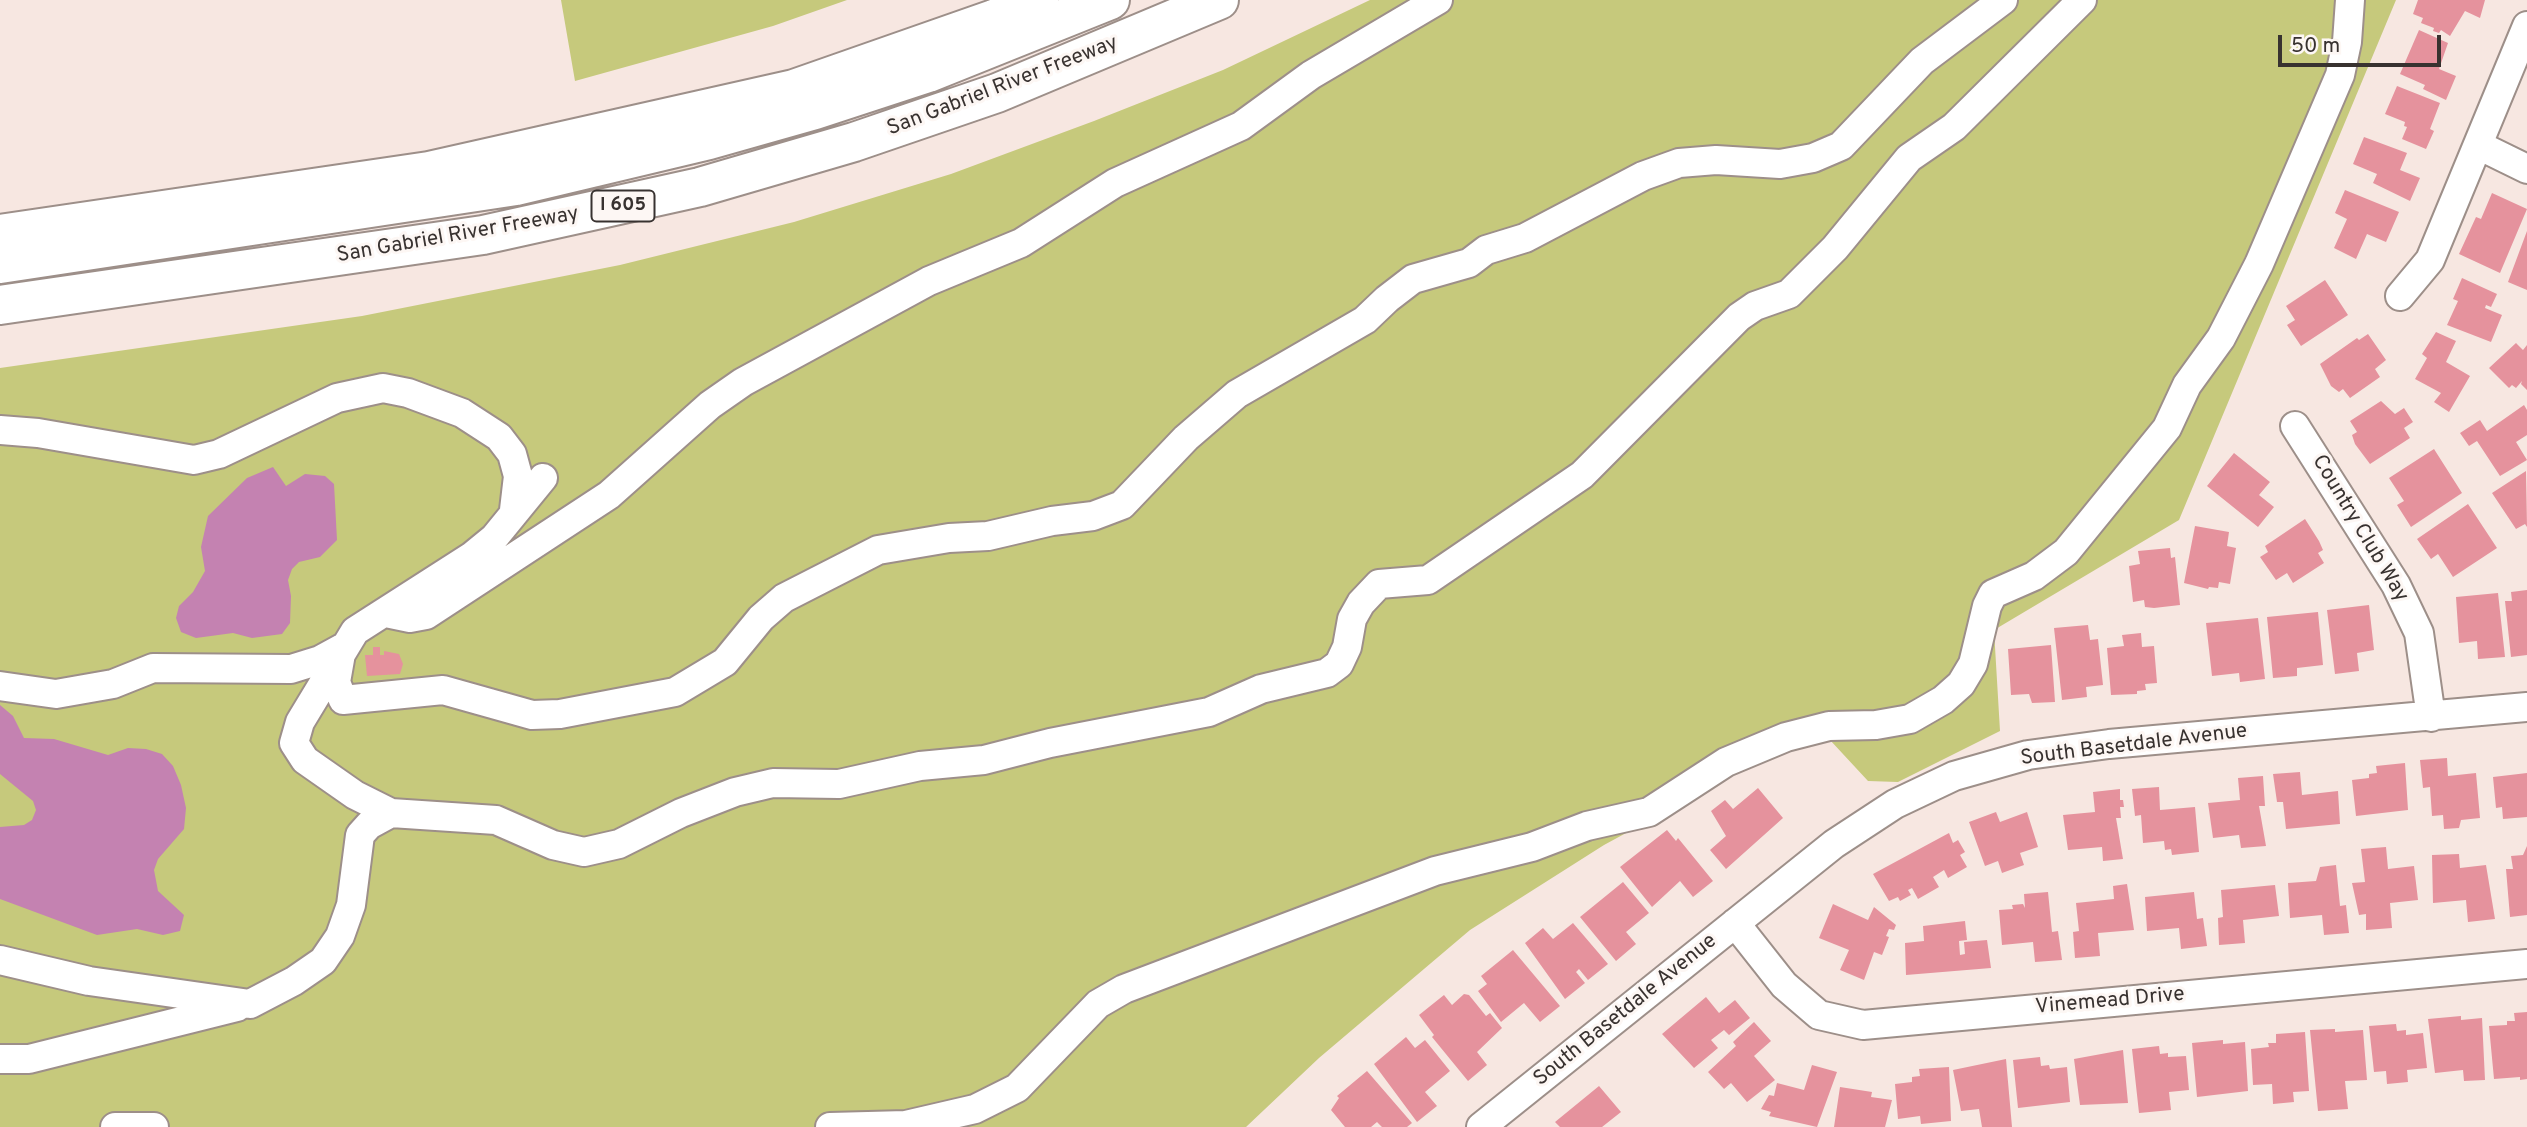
<!DOCTYPE html>
<html>
<head>
<meta charset="utf-8">
<style>
	body { margin:0 }
	#map { position:relative; width:2527px; height:1127px; overflow:hidden; background:#f7e7e1; font-family:Overpass,sans-serif }
	canvas { display:block }
	.scale { position:absolute; left:2278px; top:35px; width:163px; height:32px; box-sizing:border-box; border:4px solid #383230; border-top:0; padding-left:9px; font-size:21px; line-height:24px; white-space:nowrap; color:#383230; -webkit-text-stroke:5px #fdf7f4; paint-order:stroke }
</style>
</head>
<body>
<div id="map">
<canvas width="2527" height="1127"></canvas>
<div class="scale">50 m</div>
</div>
<script>
const g = document.querySelector('canvas').getContext('2d');
g.lineJoin = 'round';
function paint(path, color) {
  g.fillStyle = color;
  g.fill(path, 'evenodd');
}
function toPath(rows) {
  const path = new Path2D();
  for (const r of rows) {
    path.moveTo(r[0], r[1]);
    for (let i = 2; i < r.length; i += 2) path.lineTo(r[i], r[i + 1]);
  }
  return path;
}
function stroke(path, color, width, dash) {
  g.strokeStyle = color;
  g.lineWidth = width;
  g.lineCap = dash ? 'butt' : 'round';
  g.setLineDash(dash || []);
  g.stroke(path);
}
function label(font, color, halo, rows, align = 'center') {
  g.font = font + ' Overpass,sans-serif';
  g.lineWidth = 6;
  g.setLineDash([]);
  g.textBaseline = 'middle';
  g.strokeStyle = halo;
  g.fillStyle = color;
  for (const [text, x, y, turn = 0] of rows) {
    g.save();
    g.translate(x, y);
    g.rotate((+turn || 0) * Math.PI / 180);
    g.textAlign = isNaN(turn) ? turn : align;
    if (halo) g.strokeText(text, 0, 0);
    g.fillText(text, 0, 0);
    g.restore();
  }
}
paint(toPath([
	[561,0,847,0,773,26,575,81],
	[1370,0,2396,0,2179,520,1994,630,2000,731,1898,782,1868,781,1830,740,1799,739,1604,845,1470,930,1319,1058,1246,1127,0,1127,0,368,362,316,620,265,794,222,951,174,1094,121,1223,70]
]), '#c6c97c');
paint(toPath([
	[273,467,286,486,305,474,325,476,334,484,337,540,320,557,299,562,292,569,288,580,291,596,290,623,282,634,252,638,233,633,196,638,181,632,176,618,179,606,193,592,205,571,201,547,208,516,247,478],
	[0,705,13,716,24,738,54,739,108,755,128,748,146,749,162,754,173,766,181,785,186,808,184,829,158,859,154,870,158,891,184,915,180,931,163,935,137,929,97,935,0,899,0,827,24,825,32,820,36,810,33,801,0,774]
]), '#c482b1');
paint(toPath([
	[2418,0,2485,0,2480,18,2465,11,2450,36,2441,30,2439,33,2433,31,2434,28,2421,23,2423,18,2413,14],
	[2419,30,2448,43,2439,69,2456,76,2446,100,2423,89,2425,85,2400,74],
	[2397,86,2440,103,2430,129,2434,131,2426,149,2402,139,2407,127,2404,126,2405,122,2385,114],
	[2364,137,2407,153,2400,170,2420,178,2410,201,2373,183,2377,174,2353,164],
	[2345,190,2399,212,2386,242,2367,234,2356,259,2334,248,2347,219,2335,213],
	[2492,193,2527,209,2500,273,2459,254,2476,217,2481,219],
	[2527,231,2527,290,2508,282],
	[2462,278,2497,294,2491,307,2486,305,2485,308,2502,315,2491,342,2447,325,2458,301,2453,299],
	[2325,280,2348,315,2301,346,2287,325,2295,320,2286,306],
	[2436,332,2456,341,2446,362,2470,376,2449,412,2434,402,2441,393,2415,379,2427,358,2422,354],
	[2368,334,2386,360,2375,369,2380,377,2350,398,2343,389,2339,392,2331,386,2320,364,2357,338,2359,340],
	[2516,343,2523,350,2527,345,2527,390,2521,384,2522,381,2516,388,2512,385,2509,388,2489,368],
	[2381,401,2395,414,2404,408,2413,422,2404,428,2410,438,2370,464,2355,444,2352,435,2357,432,2350,421],
	[2524,405,2527,410,2527,435,2516,442,2527,460,2500,476,2477,441,2469,446,2460,433,2480,420,2487,431],
	[2434,449,2462,493,2411,527,2397,505,2404,501,2389,478],
	[2234,453,2270,482,2259,495,2274,507,2258,527,2207,486],
	[2526,471,2527,527,2525,524,2516,529,2492,493],
	[2468,504,2497,548,2453,577,2438,554,2431,559,2417,539],
	[2305,519,2319,541,2323,550,2318,553,2324,563,2293,583,2287,573,2276,580,2260,557,2268,552,2265,546],
	[2195,526,2229,532,2227,546,2236,548,2230,584,2219,582,2218,588,2209,587,2208,589,2184,583],
	[2170,548,2171,558,2175,557,2180,605,2154,608,2145,607,2144,600,2133,602,2129,566,2140,564,2138,551],
	[2527,590,2527,655,2511,657,2505,601,2512,601,2511,592],
	[2498,593,2505,657,2478,659,2477,641,2459,643,2456,597],
	[2369,605,2374,650,2357,653,2359,671,2335,674,2327,610],
	[2318,612,2323,665,2297,668,2297,676,2273,678,2267,617],
	[2258,618,2265,679,2240,682,2239,673,2212,676,2206,623],
	[2088,625,2090,640,2098,639,2103,685,2086,687,2087,697,2062,700,2054,628],
	[2141,633,2142,647,2154,646,2157,683,2145,684,2146,690,2137,691,2137,694,2111,695,2107,648,2124,646,2122,635],
	[2051,645,2055,702,2032,703,2029,694,2011,695,2008,649],
	[373,647,380,647,380,655,384,655,384,651,399,654,403,664,400,674,367,676,365,655,373,655],
	[2447,758,2448,776,2476,773,2480,818,2461,820,2459,828,2444,829,2443,815,2432,816,2430,787,2423,788,2420,760],
	[2405,763,2408,810,2356,816,2352,780,2369,778,2369,774,2377,773,2376,766],
	[2300,772,2302,795,2338,791,2340,824,2286,829,2283,802,2277,802,2273,774],
	[2527,773,2527,817,2503,819,2502,807,2496,808,2493,777],
	[2263,776,2265,806,2259,806,2266,846,2241,848,2239,835,2213,838,2208,803,2240,800,2238,778],
	[2159,787,2160,810,2195,807,2199,852,2172,855,2171,849,2165,850,2164,841,2143,843,2141,815,2135,816,2132,789],
	[1758,788,1783,818,1726,869,1710,850,1726,836,1711,811,1725,800,1733,809],
	[2120,789,2120,800,2123,800,2124,807,2120,807,2121,818,2116,818,2123,859,2103,861,2102,847,2068,850,2063,815,2095,812,2093,792],
	[1996,812,2000,822,2027,812,2038,847,2020,853,2024,865,2002,873,1998,861,1985,866,1969,822],
	[1667,830,1676,841,1678,838,1713,881,1693,897,1680,881,1652,907,1620,867],
	[1949,833,1953,843,1958,840,1965,852,1960,855,1967,867,1948,878,1944,870,1933,877,1939,887,1918,899,1912,888,1908,890,1911,895,1900,901,1898,897,1889,901,1873,874],
	[2527,846,2527,915,2510,917,2506,869,2513,869,2511,856,2523,855],
	[2386,847,2388,869,2414,866,2418,900,2390,903,2392,928,2366,930,2366,914,2359,915,2352,883,2365,882,2361,849],
	[2459,854,2460,868,2486,865,2495,919,2468,922,2466,900,2433,903,2432,855],
	[2336,865,2340,906,2346,905,2349,933,2324,935,2322,915,2290,918,2288,883,2316,881,2320,867],
	[1623,882,1649,913,1626,932,1636,944,1616,961,1580,917],
	[2127,884,2134,930,2098,933,2100,956,2075,958,2073,932,2079,931,2076,903,2114,899,2113,886],
	[2275,885,2279,916,2243,920,2245,943,2219,945,2218,918,2223,917,2221,890],
	[2048,892,2052,932,2058,931,2062,960,2035,962,2033,942,2002,945,1999,910,2013,909,2012,905,2023,904,2025,908,2024,894],
	[2194,892,2197,919,2203,918,2207,946,2181,949,2179,928,2147,931,2145,897],
	[1833,904,1868,920,1874,907,1896,925,1894,930,1889,929,1886,936,1889,937,1882,955,1874,952,1864,980,1840,970,1849,950,1819,938],
	[1965,921,1967,940,1959,941,1960,955,1965,954,1964,942,1987,940,1991,968,1906,975,1905,943,1924,941,1923,926],
	[1573,923,1608,964,1588,980,1579,969,1576,972,1585,983,1565,999,1525,943,1543,928,1553,939],
	[1513,950,1560,1006,1540,1022,1524,1003,1501,1022,1478,991,1487,984,1481,976],
	[1464,994,1469,995,1486,1016,1490,1013,1502,1028,1477,1052,1487,1065,1468,1081,1432,1037,1434,1035,1419,1015,1444,995,1452,1005],
	[1706,997,1719,1013,1735,1000,1750,1018,1729,1035,1724,1030,1711,1040,1718,1048,1694,1068,1662,1034],
	[2527,1012,2527,1079,2520,1080,2520,1077,2494,1079,2489,1026,2507,1025,2507,1021,2515,1021,2514,1013],
	[2461,1016,2461,1020,2482,1018,2485,1080,2464,1081,2463,1070,2435,1073,2428,1019],
	[1754,1022,1771,1041,1754,1056,1775,1080,1747,1102,1731,1083,1724,1089,1708,1072,1736,1046,1733,1042],
	[2396,1024,2397,1031,2406,1030,2406,1035,2423,1033,2427,1068,2407,1070,2408,1082,2387,1084,2386,1071,2374,1072,2369,1026],
	[2335,1029,2335,1032,2363,1030,2367,1080,2345,1081,2348,1109,2318,1111,2310,1030],
	[2305,1032,2309,1091,2293,1092,2294,1102,2273,1104,2272,1084,2253,1085,2251,1049,2269,1047,2268,1043,2276,1043,2276,1034],
	[1406,1037,1415,1048,1425,1040,1450,1071,1425,1092,1437,1106,1417,1122,1374,1064],
	[2223,1040,2223,1044,2245,1042,2248,1091,2197,1097,2192,1043],
	[2159,1046,2160,1054,2168,1053,2168,1057,2186,1056,2189,1090,2169,1092,2171,1110,2139,1113,2132,1049],
	[2123,1050,2128,1103,2080,1105,2074,1059],
	[2040,1057,2041,1066,2049,1065,2050,1069,2067,1067,2070,1102,2018,1108,2013,1060],
	[2006,1059,2012,1127,1982,1127,1979,1109,1961,1111,1953,1070],
	[1812,1065,1837,1072,1817,1127,1769,1116,1771,1112,1761,1109,1769,1095,1774,1096,1777,1083,1804,1090],
	[1949,1067,1951,1121,1921,1124,1920,1116,1898,1119,1895,1084,1912,1082,1912,1077,1920,1076,1919,1069],
	[1367,1071,1412,1123,1407,1127,1382,1127,1377,1122,1371,1127,1345,1127,1331,1110,1339,1098,1337,1096],
	[1599,1086,1621,1112,1602,1127,1560,1127,1555,1122],
	[1840,1087,1872,1092,1871,1097,1892,1100,1885,1127,1834,1127]
]), '#e5929d');
const minor = toPath([
	[2478,145,2527,169],
	[2400,296,2430,260,2527,26],
	[2295,426,2396,585,2419,633,2431,717],
	[0,430,38,433,194,460,219,454,337,398,383,388,408,393,462,413,499,437,512,454,518,476,514,510],
	[543,478,494,538,472,556,355,631,300,722,294,743,305,760,355,795,391,813,496,820,553,845,584,852,619,844,681,813,735,792,773,783,839,784,920,766,984,760,1050,743,1209,712,1261,689,1327,673,1339,664,1347,647,1352,619,1361,603,1379,584,1428,580,1582,475,1739,317,1755,306,1789,294,1835,248,1909,158,1954,127,2082,0],
	[386,613,410,618,426,615,609,495,710,405,743,382,929,281,1021,243,1115,183,1241,126,1311,75,1438,0],
	[0,686,56,694,113,684,153,668,291,669,320,660,342,648,336,682,343,700,443,690,532,715,560,714,675,692,725,662,761,618,784,598,878,550,949,538,988,536,1052,521,1093,516,1122,505,1186,438,1237,394,1365,320,1387,299,1413,279,1469,263,1486,250,1525,238,1643,176,1679,163,1716,160,1780,164,1813,158,1841,146,1922,61,2003,0],
	[1735,923,1784,985,1819,1015,1863,1025,2527,964],
	[0,960,89,981,250,1004,294,981,323,961,340,936,351,905,360,835,369,825,391,813],
	[0,1059,29,1059,237,1007],
	[115,1127,154,1127],
	[830,1127,906,1125,975,1109,1017,1088,1098,1004,1124,989,1435,871,1532,847,1587,826,1649,812,1726,762,1786,737,1829,726,1876,725,1910,719,1943,700,1961,684,1973,664,1987,606,1993,594,2034,576,2066,552,2167,428,2187,385,2221,338,2259,264,2340,75,2347,42,2350,0],
	[1481,1127,1834,844,1895,804,1954,776,2028,755,2109,744,2527,707]
]);
const highway = toPath([
	[0,234,429,171,794,89,994,19,1039,0],
	[0,264,516,186,709,140,815,110,928,73,1110,0],
	[0,305,483,235,700,187,854,142,997,93,1219,0]
]);
stroke(minor, '#9d8f89', 32);
stroke(highway, '#9d8f89', 42);
stroke(minor, '#fff', 28);
stroke(highway, '#fff', 38);
for (const [x, y, w] of [
	[623,206,63]
]) {
  const box = new Path2D();
  box.roundRect(x - w / 2, y - 15.5, w, 31, 5);
  g.fillStyle = '#fdf7f4';
  g.fill(box);
  stroke(box, '#383230', 2);
}
label('bold 19px', '#383230', null, [
	["I 605",623,206]
]);
label('21px', '#383230', '#fdf7f4', [
	["San Gabriel River Freeway",1003,87,-21],
	["San Gabriel River Freeway",458,236,-10],
	["Country Club Way",2359,529,59],
	["South Basetdale Avenue",2134,746,-7],
	["Vinemead Drive",2110,1002,-5],
	["South Basetdale Avenue",1626,1011,-39]
]);
</script>
</body>
</html>
